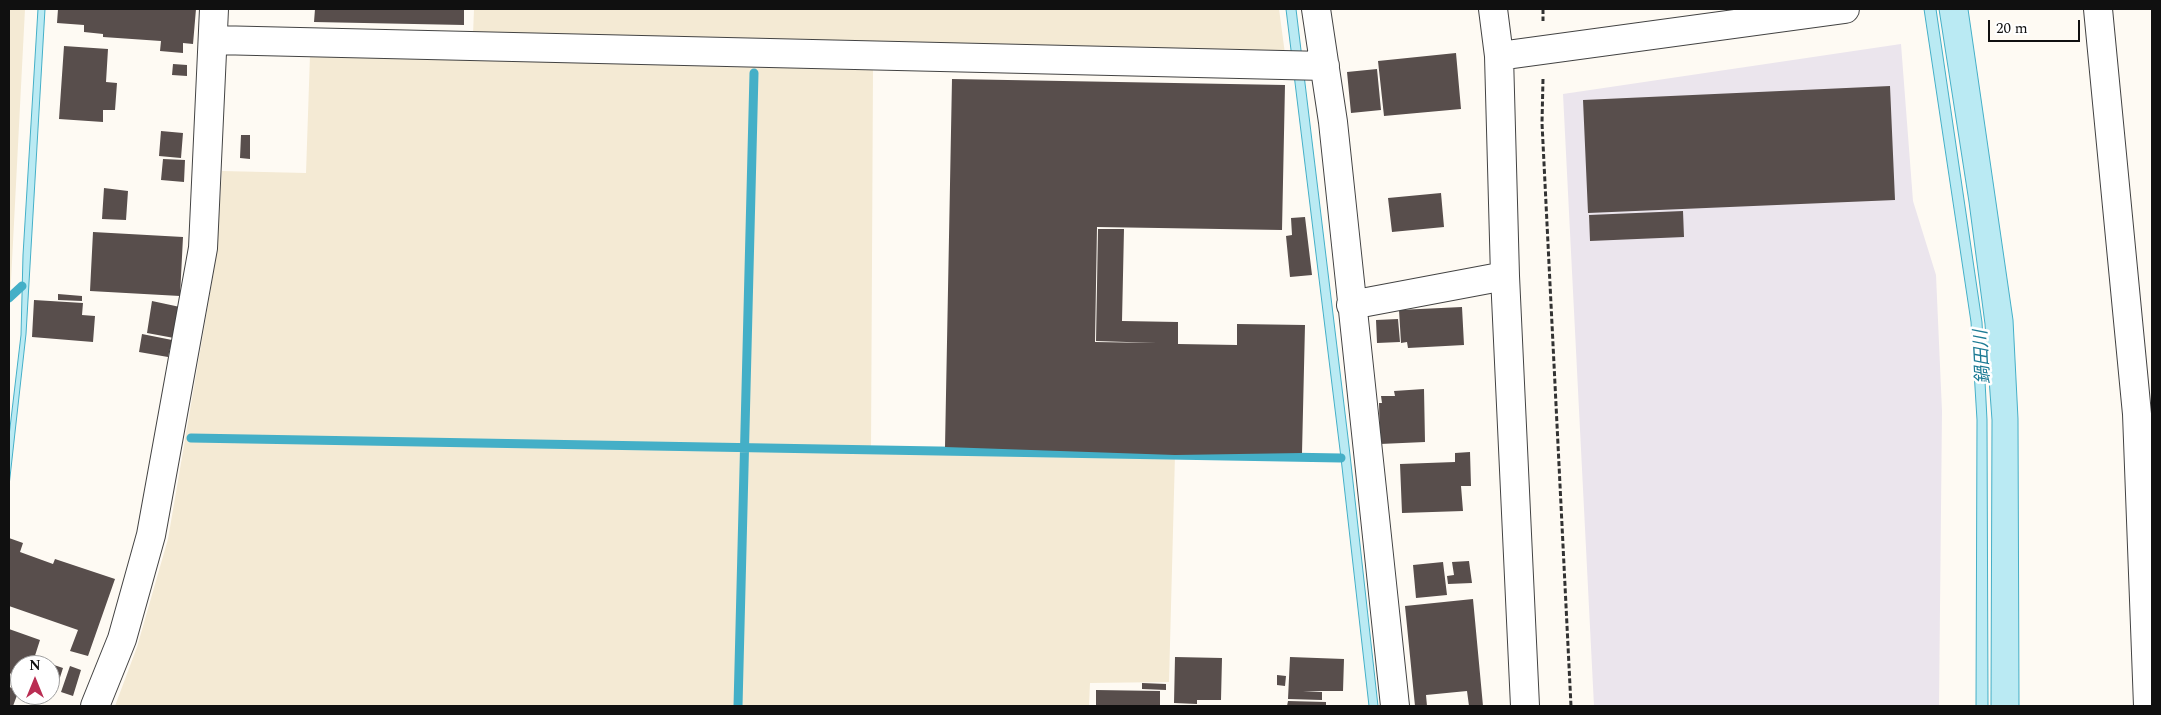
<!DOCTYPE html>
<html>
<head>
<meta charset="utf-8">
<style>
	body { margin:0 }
	#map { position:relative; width:2161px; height:715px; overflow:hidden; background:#fefaf3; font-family:Spectral,serif }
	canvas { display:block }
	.frame { position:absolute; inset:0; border:10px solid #101010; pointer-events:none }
	.north { position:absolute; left:10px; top:655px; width:50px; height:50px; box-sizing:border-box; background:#fff; border:1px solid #9f9f9f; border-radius:50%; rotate:0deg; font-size:14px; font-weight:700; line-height:20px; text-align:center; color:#101010 }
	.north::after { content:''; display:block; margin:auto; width:18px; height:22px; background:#ba2e53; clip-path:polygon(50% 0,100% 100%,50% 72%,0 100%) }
	.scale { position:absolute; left:1988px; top:20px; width:92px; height:22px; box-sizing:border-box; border:2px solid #101010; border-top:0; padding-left:6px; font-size:15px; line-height:18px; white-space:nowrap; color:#101010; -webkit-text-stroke:4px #fff; paint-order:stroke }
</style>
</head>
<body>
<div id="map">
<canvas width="2161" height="715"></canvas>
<div class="frame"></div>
<div class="north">N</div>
<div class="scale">20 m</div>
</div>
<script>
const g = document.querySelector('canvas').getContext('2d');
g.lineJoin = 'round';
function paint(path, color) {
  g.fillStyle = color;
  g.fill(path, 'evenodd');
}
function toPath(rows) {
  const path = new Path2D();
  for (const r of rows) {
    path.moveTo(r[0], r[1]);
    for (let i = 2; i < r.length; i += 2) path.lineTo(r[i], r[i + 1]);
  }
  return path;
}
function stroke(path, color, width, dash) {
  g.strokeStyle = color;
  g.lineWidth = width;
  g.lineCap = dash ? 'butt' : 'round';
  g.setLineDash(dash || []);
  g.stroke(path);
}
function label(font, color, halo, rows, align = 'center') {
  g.font = font + ' Spectral,"Noto Sans JP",serif';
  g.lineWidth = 5;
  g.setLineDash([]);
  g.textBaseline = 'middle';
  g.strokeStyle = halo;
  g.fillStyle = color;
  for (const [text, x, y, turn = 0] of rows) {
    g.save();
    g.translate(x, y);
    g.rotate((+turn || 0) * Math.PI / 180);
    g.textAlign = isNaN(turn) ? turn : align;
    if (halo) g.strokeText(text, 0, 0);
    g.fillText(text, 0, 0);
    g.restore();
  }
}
paint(toPath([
	[1901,44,1913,201,1936,275,1942,411,1939,706,1594,706,1563,94]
]), '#ebe5ed');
paint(toPath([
	[9,9,25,9,9,320],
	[474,9,1279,9,1285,54,473,35],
	[310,55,873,70,871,450,1175,455,1169,682,1090,683,1089,706,115,706,137,647,168,539,216,258,222,171,306,173]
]), '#f4ead4');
const water = toPath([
	[38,9,45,9,26,334,9,486,9,436,21,335,23,255,38,9],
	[1286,9,1296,9,1349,446,1378,706,1369,706,1341,458,1286,9],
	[1924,9,1936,9,1982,322,1987,420,1988,706,1976,706,1977,420,1971,322,1924,9],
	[1939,9,1968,9,2013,320,2018,419,2019,706,1991,706,1992,420,1985,324,1969,202,1939,9]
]);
paint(water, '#baeaf3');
stroke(water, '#44afc7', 1);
stroke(toPath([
	[9,298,22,286],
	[191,438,1341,458],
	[738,706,754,73]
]), '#44afc7', 9);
paint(toPath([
	[58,9,196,9,193,44,183,43,183,53,160,51,161,41,103,37,103,34,84,32,84,25,57,23],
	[315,9,464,9,464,25,314,22],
	[64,46,108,49,106,82,117,83,115,110,103,110,103,122,59,119],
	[1456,53,1461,109,1384,116,1378,61],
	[173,64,187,65,187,76,172,75],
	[1377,69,1381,110,1351,113,1347,72],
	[952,79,1285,85,1282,230,1097,227,1095,342,1157,343,1096,341,1098,229,1124,229,1122,321,1178,322,1178,344,1237,345,1237,324,1305,325,1302,453,1175,455,945,447],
	[1890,86,1895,200,1588,213,1583,100],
	[161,131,183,133,181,158,159,156],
	[241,135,250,135,250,159,240,158],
	[163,159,185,160,184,182,161,180],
	[104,188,128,191,126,220,102,219],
	[1441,193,1444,227,1392,232,1388,198],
	[1683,211,1684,237,1590,241,1589,215],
	[1305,217,1312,275,1290,277,1286,236,1292,235,1291,218],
	[93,232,183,237,180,296,90,291],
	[58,294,82,296,82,301,58,300],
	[34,300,83,303,82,315,95,316,93,342,32,337],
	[152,301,180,307,174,338,147,333],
	[1462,307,1464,345,1408,348,1407,342,1401,343,1399,310],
	[1398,319,1400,342,1377,343,1376,320],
	[142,334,172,340,168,357,139,352],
	[1424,389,1425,442,1380,444,1379,403,1382,403,1381,396,1395,396,1394,391],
	[1470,452,1471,486,1461,486,1463,511,1402,513,1400,464,1455,462,1455,453],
	[9,538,23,543,20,552,53,564,55,559,115,579,88,656,70,651,78,630,9,606],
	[1469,561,1472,583,1448,584,1447,576,1454,575,1452,562],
	[1443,562,1447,595,1416,598,1413,565],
	[1473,599,1483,706,1469,706,1467,691,1426,695,1427,706,1415,706,1405,606],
	[9,629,40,640,32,665,20,665,20,677,9,673],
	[1175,657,1222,658,1221,700,1197,700,1197,704,1174,703],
	[1290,657,1344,659,1343,691,1303,691,1322,692,1322,700,1288,699],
	[37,659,47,663,46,665,35,665],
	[48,663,63,668,56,690,50,689,50,665,47,665],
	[70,666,81,670,73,696,61,692],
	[1277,675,1286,676,1285,686,1277,685],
	[1142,683,1166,684,1166,690,1142,689],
	[9,687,19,690,13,706,9,706],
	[1096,690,1160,691,1160,706,1096,706],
	[1288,701,1326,702,1326,706,1287,706]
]), '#584e4c');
const minor = toPath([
	[1316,9,1333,122,1395,706],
	[1493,9,1499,56,1505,276,1525,706],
	[2098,9,2137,414,2148,706],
	[214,40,1325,66],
	[1499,56,1845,9],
	[1351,305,1505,276],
	[95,706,122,639,151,535,203,248,214,9]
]);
stroke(minor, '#434343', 30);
stroke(toPath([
	[1543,9,1543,21],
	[1543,79,1542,123,1571,706]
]), '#323232', 3, [5, 2.5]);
stroke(minor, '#fff', 28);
label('italic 18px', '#1d7b95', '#fff', [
	["鍋田川",1984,357,-93]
]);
</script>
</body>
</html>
